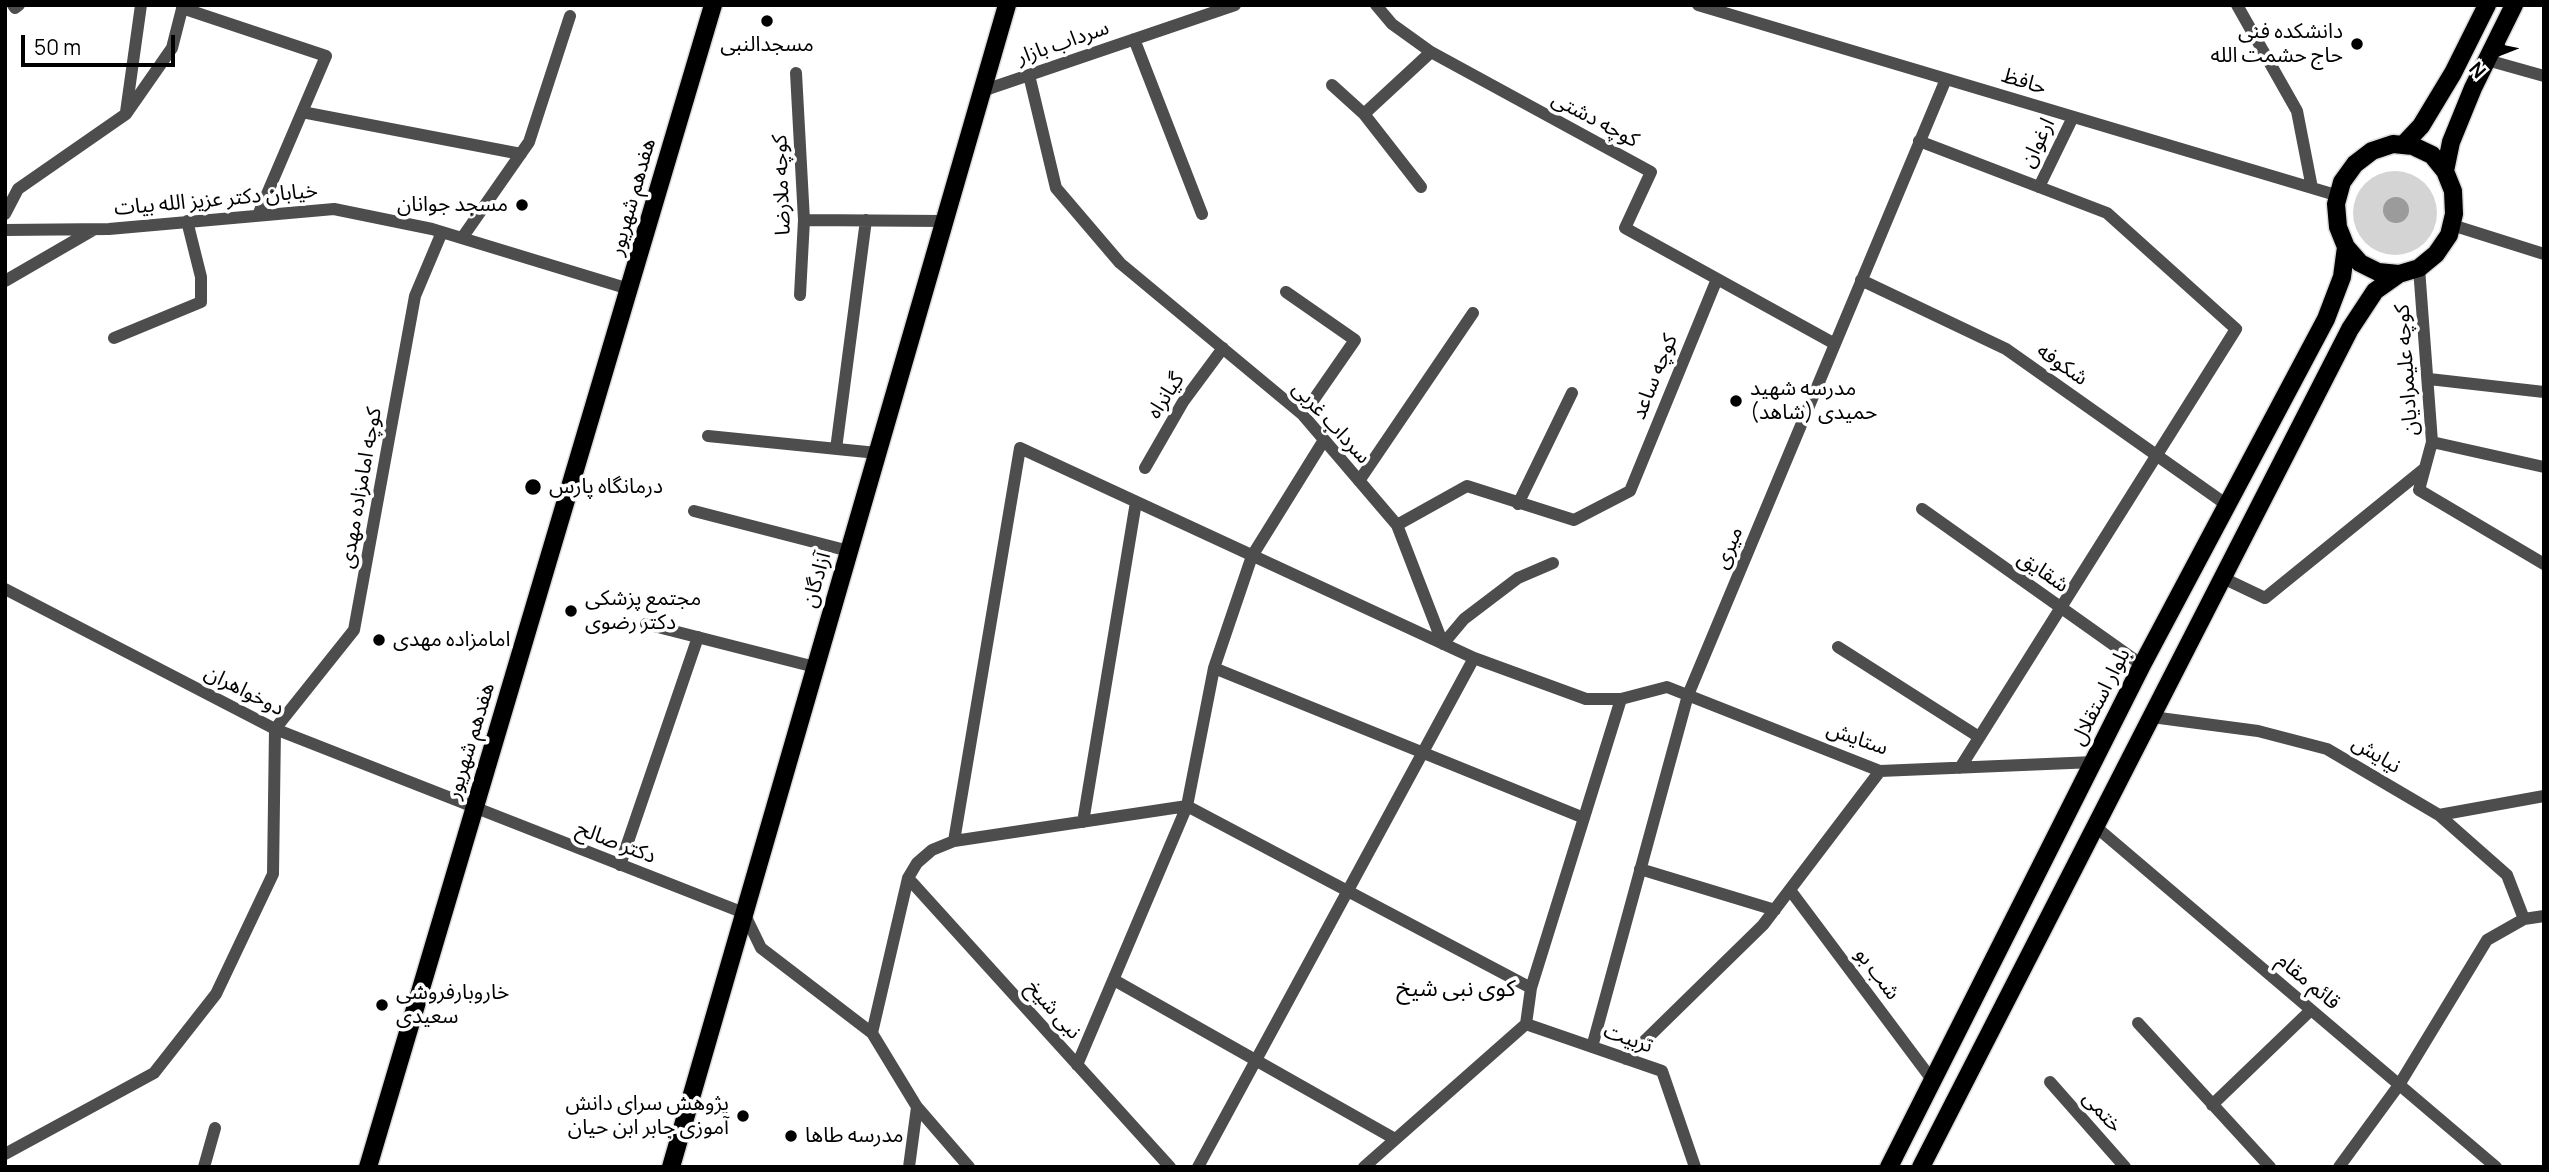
<!DOCTYPE html>
<html>
<head>
<meta charset="utf-8">
<style>
	body { margin:0 }
	#map { position:relative; width:2549px; height:1172px; overflow:hidden; background:#fff; font-family:Manrope,sans-serif }
	canvas { display:block }
	.frame { position:absolute; inset:0; border:7px solid #000; pointer-events:none }
	.north { position:absolute; left:2458px; top:21px; width:70px; height:70px; -webkit-text-stroke:5px #fff; paint-order:stroke; rotate:228deg; font-size:19px; font-weight:700; line-height:28px; text-align:center; color:#000 }
	.north::after { content:''; display:block; margin:auto; width:24px; height:32px; background:#000; clip-path:polygon(50% 0,100% 100%,50% 72%,0 100%) }
	.scale { position:absolute; left:21px; top:35px; width:154px; height:32px; box-sizing:border-box; border:4px solid #000; border-top:0; padding-left:9px; font-size:21px; line-height:24px; white-space:nowrap; color:#000; -webkit-text-stroke:5px #fff; paint-order:stroke }
</style>
</head>
<body>
<div id="map">
<canvas width="2549" height="1172"></canvas>
<div class="frame"></div>
<div class="north">N</div>
<div class="scale">50 m</div>
</div>
<script>
const g = document.querySelector('canvas').getContext('2d');
g.lineJoin = 'round';
function paint(path, color) {
  g.fillStyle = color;
  g.fill(path, 'evenodd');
}
function toPath(rows) {
  const path = new Path2D();
  for (const r of rows) {
    if (r.length === 3) {
      path.moveTo(r[0] + r[2], r[1]);
      path.arc(r[0], r[1], r[2], 0, 2 * Math.PI);
      continue;
    }
    path.moveTo(r[0], r[1]);
    for (let i = 2; i < r.length; i += 2) path.lineTo(r[i], r[i + 1]);
  }
  return path;
}
function stroke(path, color, width, dash) {
  g.strokeStyle = color;
  g.lineWidth = width;
  g.lineCap = dash ? 'butt' : 'round';
  g.setLineDash(dash || []);
  g.stroke(path);
}
function label(font, color, halo, rows, align = 'center') {
  g.font = font + ' Manrope,"Noto Sans Arabic",sans-serif';
  g.lineWidth = 7;
  g.setLineDash([]);
  g.textBaseline = 'middle';
  g.strokeStyle = halo;
  g.fillStyle = color;
  for (const [text, x, y, turn = 0] of rows) {
    g.save();
    g.translate(x, y);
    g.rotate((+turn || 0) * Math.PI / 180);
    g.textAlign = isNaN(turn) ? turn : align;
    if (halo) g.strokeText(text, 0, 0);
    g.fillText(text, 0, 0);
    g.restore();
  }
}
paint(toPath([
	[2395,213,42]
]), '#d4d4d4');
paint(toPath([
	[2396,210,13]
]), '#9b9b9b');
const major = toPath([
	[2393,144,2413,146,2432,155,2445,171,2453,191,2454,214,2449,235,2436,254,2419,268,2399,274,2378,272,2360,263,2346,247,2338,227,2336,204,2342,182,2355,164,2372,151,2393,144],
	[2404,144,2421,126,2453,73,2487,5],
	[2445,171,2451,142,2473,88,2514,5],
	[368,1167,713,5],
	[671,1167,1007,5],
	[1889,1167,2142,665,2326,319,2342,277,2346,247],
	[1921,1167,2350,329,2375,291,2399,274]
]);
stroke(major, '#dbdbdb', 21);
stroke(toPath([
	[13,5,15,8,19,5],
	[1376,5,1392,24,1431,52,1651,172,1625,228,1835,344],
	[1698,5,2339,196],
	[2237,5,2297,111,2312,188],
	[182,8,326,56,258,215],
	[1134,39,1202,214],
	[2487,60,2544,76],
	[796,73,804,220,800,295],
	[1029,75,1056,188,1120,263,1303,415,1397,525,1443,644],
	[1332,85,1364,114,1421,187],
	[982,91,1235,5],
	[126,112,141,5],
	[302,112,521,154],
	[1364,114,1431,52],
	[1919,141,2107,213,2236,329,1960,768],
	[2039,187,2073,117],
	[5,214,18,189,126,114,172,48,183,5],
	[804,220,944,221],
	[2452,225,2544,254],
	[5,230,109,229,334,209,432,229,629,289],
	[462,238,529,142,570,16],
	[2419,268,2432,442,2419,490,2544,564],
	[1861,280,2006,349,2227,505],
	[5,281,93,230],
	[1286,292,1355,340,1303,415],
	[114,338,201,302,201,277,187,221],
	[2429,379,2544,392],
	[708,436,877,453],
	[2432,442,2544,467],
	[836,449,866,220],
	[1145,468,1183,402,1223,348],
	[1359,481,1473,313],
	[1518,504,1572,393],
	[1922,509,2142,665],
	[694,511,849,551],
	[1397,525,1467,486,1574,520,1630,491,1717,279],
	[2223,578,2265,598,2424,469],
	[5,589,275,729,744,913,761,948,872,1033,917,1107,909,1167],
	[646,624,815,667],
	[1443,644,1464,619,1518,578,1553,563],
	[1838,647,1979,737],
	[1214,668,1584,818],
	[2152,717,2258,731,2327,749,2439,815,2507,875,2524,919],
	[2439,815,2544,796],
	[1083,822,1136,502],
	[2096,827,2496,1167],
	[954,841,1020,448,1474,658,1586,699,1621,699,1667,687,1880,771,2094,762],
	[620,865,698,637],
	[1640,869,1775,910],
	[908,878,1170,1167],
	[1790,890,1933,1081],
	[1114,980,1395,1139],
	[2138,1023,2270,1167],
	[1526,1024,1531,988,1621,699],
	[1526,1024,1662,1071,1695,1167],
	[872,1033,908,878,917,863,932,850,954,841,1187,806,1531,988],
	[1592,1047,1688,695,1946,79],
	[1626,1059,1763,925,1880,771],
	[1077,1065,1187,806,1214,668,1252,556,1324,440],
	[2050,1082,2125,1167],
	[2212,1105,2311,1010],
	[917,1107,969,1167],
	[5,1154,154,1073,216,994,273,874,275,729,354,630,415,296,442,232],
	[204,1167,215,1128],
	[1198,1167,1474,658],
	[1364,1167,1526,1024],
	[2339,1167,2399,1085,2487,940,2524,919,2544,916]
]), '#4d4d4d', 12);
stroke(major, '#000', 18);
for (const [x, y, r, color] of [
	[767,21,7,"#000"],
	[2357,44,7,"#000"],
	[522,205,7,"#000"],
	[1736,401,7,"#000"],
	[533,487,9,"#000"],
	[571,611,7,"#000"],
	[379,640,7,"#000"],
	[382,1005,7,"#000"],
	[743,1116,7,"#000"],
	[791,1136,7,"#000"]
]) {
  const dot = new Path2D();
  dot.arc(x, y, r, 0, 2 * Math.PI);
  g.fillStyle = color;
  g.fill(dot);
  stroke(dot, '#fff', 2.5);
}
label('21px', '#000', '#fff', [
	["دانشکده فنی",2343,32,"right"],
	["حاج حشمت الله",2343,56,"right"],
	["مسجدالنبی",767,45,"center"],
	["مسجد جوانان",508,205,"right"],
	["مدرسه شهید",1750,389],
	["حمیدی (شاهد)",1750,413],
	["درمانگاه پارس",549,487],
	["مجتمع پزشکی",585,599],
	["دکتر رضوی",585,623],
	["امامزاده مهدی",393,640],
	["خاروبارفروشی",396,993],
	["سعیدی",396,1017],
	["پژوهش سرای دانش",729,1104,"right"],
	["آموزی جابر ابن حیان",729,1128,"right"],
	["مدرسه طاها",805,1136]
], 'left');
label('21px', '#000', '#fff', [
	["سرداب بازار",1063,43,-19],
	["حافظ",2024,82,17],
	["کوچه دشتی",1595,120,28],
	["ارغوان",2038,143,-64],
	["کوچه ملارضا",782,185,-92],
	["هفدهم شهریور",633,197,-74],
	["خیابان دکتر عزیز الله بیات",216,200,-5],
	["شکوفه",2062,365,35],
	["کوچه علیمرادیان",2407,370,-94],
	["کوچه ساعد",1655,377,-68],
	["گیانراه",1166,396,-57],
	["سرداب غربی",1331,423,47],
	["کوچه امامزاده مهدی",361,488,-80],
	["میری",1729,548,-67],
	["شقایق",2043,572,35],
	["آزادگان",817,580,-74],
	["دوخواهران",244,691,27],
	["بلوار استقلال",2101,697,-63],
	["ستایش",1857,739,19],
	["هفدهم شهریور",471,741,-73],
	["نیایش",2376,755,31],
	["دکتر صالح",616,843,21],
	["شب بو",1877,974,53],
	["قائم مقام",2308,982,40],
	["نبی شیخ",1053,1010,48],
	["تربیت",1628,1039,19],
	["ختمی",2102,1112,48]
]);
label('23px', '#000', '#fff', [
	["کوی نبی شیخ",1456,990]
]);
</script>
</body>
</html>
